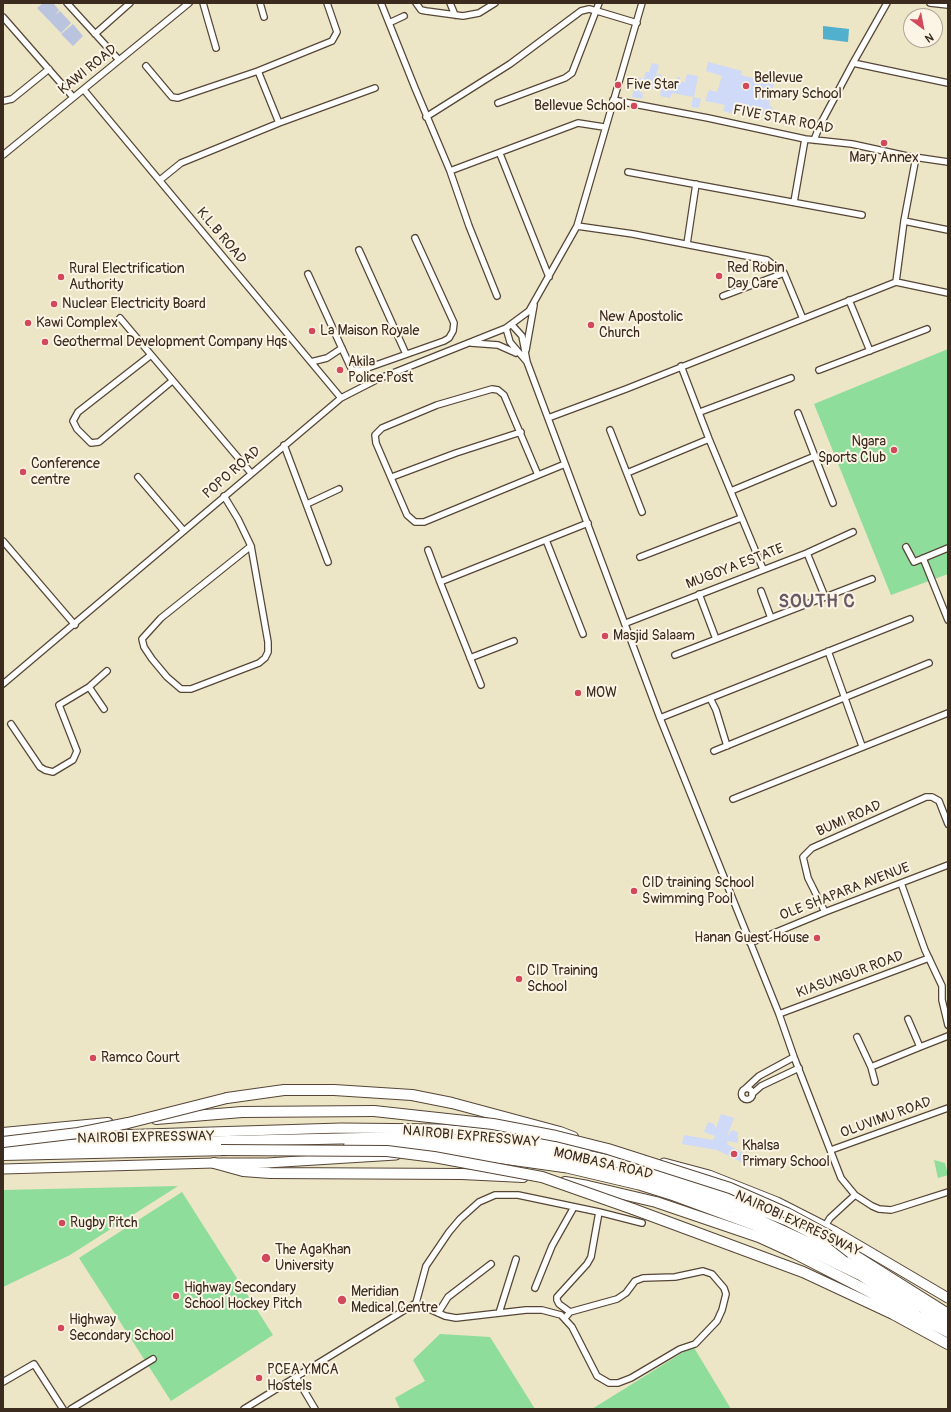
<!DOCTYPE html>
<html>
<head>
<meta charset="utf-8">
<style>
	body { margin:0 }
	#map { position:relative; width:951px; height:1412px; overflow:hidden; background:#ece5c6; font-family:Pangolin,sans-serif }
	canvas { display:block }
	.frame { position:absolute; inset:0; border:4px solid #3b2a1e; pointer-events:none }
	.north { position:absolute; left:903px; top:8px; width:40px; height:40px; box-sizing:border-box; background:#fcf5e5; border:1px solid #afa495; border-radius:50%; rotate:148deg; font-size:11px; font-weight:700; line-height:16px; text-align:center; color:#3b2a1e }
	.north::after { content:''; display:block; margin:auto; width:14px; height:18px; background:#d1495b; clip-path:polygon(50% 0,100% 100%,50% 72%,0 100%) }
</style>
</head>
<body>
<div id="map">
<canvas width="951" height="1412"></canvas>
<div class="frame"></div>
<div class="north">N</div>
</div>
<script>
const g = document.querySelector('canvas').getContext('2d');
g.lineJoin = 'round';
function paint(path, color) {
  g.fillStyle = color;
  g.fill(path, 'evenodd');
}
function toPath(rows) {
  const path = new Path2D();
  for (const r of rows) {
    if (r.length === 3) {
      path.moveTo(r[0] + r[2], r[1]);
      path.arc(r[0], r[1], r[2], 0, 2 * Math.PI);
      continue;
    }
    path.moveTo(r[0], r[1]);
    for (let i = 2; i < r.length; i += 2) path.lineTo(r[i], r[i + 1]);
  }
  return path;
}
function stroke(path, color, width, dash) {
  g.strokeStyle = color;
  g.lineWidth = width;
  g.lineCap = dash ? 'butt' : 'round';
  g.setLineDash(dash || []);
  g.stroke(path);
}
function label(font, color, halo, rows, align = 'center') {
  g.font = font + ' Pangolin,sans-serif';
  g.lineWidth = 4;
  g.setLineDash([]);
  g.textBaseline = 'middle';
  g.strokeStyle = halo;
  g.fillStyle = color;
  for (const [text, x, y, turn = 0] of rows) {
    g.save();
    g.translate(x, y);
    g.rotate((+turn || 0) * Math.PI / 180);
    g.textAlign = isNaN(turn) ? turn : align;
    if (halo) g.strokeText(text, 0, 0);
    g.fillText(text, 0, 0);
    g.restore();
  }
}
paint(toPath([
	[708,62,742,71,741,75,774,83,769,106,773,108,771,116,736,107,734,114,723,111,725,105,705,101,709,90,717,92,722,76,706,71],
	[652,63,659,65,656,75,662,74,662,78,676,81,677,77,680,77,679,81,685,82,687,74,698,76,694,97,701,99,699,108,691,107,693,97,672,93,670,98,660,96,661,91,642,87,640,92,643,93,642,99,632,97,636,77,644,79,645,72,649,72],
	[721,1114,734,1118,727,1137,732,1130,738,1132,738,1143,728,1141,727,1144,751,1158,747,1165,717,1150,682,1144,684,1135,713,1140,715,1136,704,1132,708,1122,714,1124,716,1128]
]), '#cfdaf9');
paint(toPath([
	[43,3,53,3,59,10,55,15,60,11,71,23,61,33,37,8],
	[73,24,83,36,73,46,61,34]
]), '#bac4de');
paint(toPath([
	[948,349,948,574,891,595,814,404],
	[934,1160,945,1163,948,1175,938,1178],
	[178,1186,70,1255,3,1287,3,1190],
	[182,1192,273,1335,171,1401,79,1258],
	[440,1334,490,1337,535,1409,400,1409,395,1398,425,1381,413,1360],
	[693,1346,731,1409,592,1409]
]), '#8edd9b');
paint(toPath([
	[823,26,849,29,848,42,823,39]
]), '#50b0ce');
const minor = toPath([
	[67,3,119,60],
	[203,3,216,48],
	[260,3,264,17],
	[381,3,415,88,450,171,469,226,497,296],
	[416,3,421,10,426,11,463,16,479,13,495,3],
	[450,3,455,15],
	[930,3,948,5],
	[3,17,73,97],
	[389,23,404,16],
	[95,34,130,3],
	[853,63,948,83],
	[146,66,172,97,178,98,258,71,332,41,337,32,327,3],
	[258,71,279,123],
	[84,90,341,398],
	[613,100,708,118,805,139,852,144,907,156,948,162],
	[3,101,12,99,49,69],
	[498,103,565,78,572,73,599,3],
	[426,117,510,64,581,11,589,9,597,11,637,23],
	[814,140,820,125,853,63,887,3],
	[500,154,549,277],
	[3,155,189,3],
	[450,171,578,123,604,127],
	[628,172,862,215],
	[160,180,181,163,279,123,375,88],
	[794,202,805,139],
	[904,221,948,230],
	[577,226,633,234,767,260,784,273,803,319],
	[687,244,696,184],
	[359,250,406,354],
	[308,274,350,366,352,370,359,371,444,341,449,338,453,331,454,323,415,238],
	[896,282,904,221,916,157],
	[723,296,784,273],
	[849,300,870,351],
	[120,318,251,473],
	[512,325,522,336,527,362],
	[506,328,510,342,527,362,660,718,779,1014,794,1057,841,1178,855,1195,872,1206,879,1209,891,1210,901,1207,948,1192],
	[471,343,498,345,516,353],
	[526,350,534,305],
	[151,355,78,412,73,421,77,429,91,443,99,442,172,381],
	[311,362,327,358,342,348],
	[681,366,709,439,763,569],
	[819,370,927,329],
	[700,412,791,378],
	[798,413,833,503],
	[548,418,626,389,896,282,948,293],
	[610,430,642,512],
	[284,445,328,562],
	[627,473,709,439],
	[538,475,504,395,498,390,492,389,437,405,382,428,375,435,376,443,407,515,415,522,424,522,565,464],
	[138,477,184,531],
	[392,477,456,453,521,432],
	[731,491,815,456],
	[224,496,238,519,251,546,268,642,268,652,265,658,259,663,191,689,181,689,167,677,152,659,144,647,142,639,161,618,251,546],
	[307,504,339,489],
	[546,540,583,634],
	[3,541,75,625],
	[906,547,914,562,948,548],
	[428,550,440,582],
	[807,553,825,597],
	[640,557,741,518],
	[923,558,948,620],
	[761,591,771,618],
	[699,594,716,639],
	[626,623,807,553,853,532],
	[828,651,862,746],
	[675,655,872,579],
	[470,658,514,641],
	[3,684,341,398,378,379,506,328,529,311,577,226,642,3],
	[481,685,440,582,588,523],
	[89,687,107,671],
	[710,698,716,710,727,746],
	[660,718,910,619],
	[11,724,40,767,45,770,53,772,73,760,77,751,59,705,89,687,104,709],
	[714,751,929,663],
	[733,799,948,713],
	[901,883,925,950,942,986,942,1000,948,1025],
	[825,912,808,878,803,857,812,848,926,797,932,797,939,801,948,824],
	[750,943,825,912,948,865],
	[779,1014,929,958],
	[908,1019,920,1047,948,1036],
	[857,1037,871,1067,920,1047],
	[871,1067,875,1082],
	[746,1088,759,1076,794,1057],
	[747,1094,5.5],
	[752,1094,761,1086,799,1068],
	[831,1150,948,1108],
	[825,1226,830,1218,855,1195],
	[535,1288,552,1246,574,1207],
	[570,1312,559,1304,557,1300,557,1297,587,1264,591,1257,599,1212],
	[438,1313,448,1297,491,1264],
	[499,1313,516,1259],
	[565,1318,570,1312,617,1299,626,1293,635,1281,643,1278,675,1277,703,1271,712,1274,724,1288,726,1294,722,1310,717,1321,695,1344,680,1349,631,1378,618,1383,609,1383,597,1376,572,1327,561,1315,542,1310,526,1310,456,1318,445,1316,416,1303,426,1266,449,1232,460,1219,479,1202,495,1195,518,1195,599,1212,642,1223],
	[296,1377,315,1409],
	[3,1382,34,1364,63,1409],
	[71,1409,153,1359],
	[244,1409,416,1303]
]);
const trunk = toPath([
	[81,1136,341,1128,443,1129,517,1136,586,1148],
	[427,1153,443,1152,503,1159,567,1168,639,1185,674,1196,753,1225,795,1244,861,1276,915,1311],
	[664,1163,709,1175,777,1202,834,1231,948,1298],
	[3,1169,214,1163,267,1163,396,1155]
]);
const motorway = toPath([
	[227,1098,284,1090,334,1090,412,1095,452,1103,560,1132,573,1137],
	[156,1119,242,1112,374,1111],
	[3,1133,108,1123],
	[3,1146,408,1137,524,1144,570,1152,616,1162,666,1175,706,1188,786,1220,851,1253,948,1314],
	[349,1146,400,1145,519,1153,594,1167,674,1187,733,1208,827,1251,899,1292,948,1324],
	[3,1155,229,1150],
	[214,1163,243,1171,270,1173,462,1174,523,1177],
	[565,1182,588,1186,656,1202,759,1237,794,1253,948,1332],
	[633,1209,803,1272,893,1314,948,1344]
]);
stroke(minor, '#564637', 8);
stroke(trunk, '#564637', 11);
stroke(motorway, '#564637', 12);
stroke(minor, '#fff', 5.5);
stroke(trunk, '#fff', 9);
stroke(motorway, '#fff', 10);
const motorwayBridge = toPath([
	[374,1111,493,1124,556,1136,608,1149,730,1188,787,1213,828,1235,851,1253],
	[3,1142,78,1133,128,1123,227,1098],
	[221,1150,387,1151,434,1157,542,1177,633,1209]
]);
stroke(motorwayBridge, '#564637', 12, []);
stroke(motorwayBridge, '#fff', 10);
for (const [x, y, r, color] of [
	[618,85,4,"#d1495b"],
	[746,86,4,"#d1495b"],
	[634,106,4,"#d1495b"],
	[884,143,4,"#d1495b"],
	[719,276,4,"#d1495b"],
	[61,277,4,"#d1495b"],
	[54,304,4,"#d1495b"],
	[28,323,4,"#d1495b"],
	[591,325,4,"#d1495b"],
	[312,331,4,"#d1495b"],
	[45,342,4,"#d1495b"],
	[340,370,4,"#d1495b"],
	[894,450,4,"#d1495b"],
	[23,472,4,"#d1495b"],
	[605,636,4,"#d1495b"],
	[578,693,4,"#d1495b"],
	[634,891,4,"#d1495b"],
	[817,938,4,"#d1495b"],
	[519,979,4,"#d1495b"],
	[93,1058,4,"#d1495b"],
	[734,1154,4,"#d1495b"],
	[62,1223,4,"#d1495b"],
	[266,1258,5,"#d1495b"],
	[176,1296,4,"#d1495b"],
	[342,1300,5,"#d1495b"],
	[61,1328,4,"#d1495b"],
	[259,1378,4,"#d1495b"]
]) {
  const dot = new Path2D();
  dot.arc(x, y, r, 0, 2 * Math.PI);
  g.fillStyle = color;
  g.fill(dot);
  stroke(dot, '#fcf5e5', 1.5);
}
label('14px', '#3b2a1e', '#fcf5e5', [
	["KAWI ROAD",88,70,-39],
	["FIVE STAR ROAD",783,120,11],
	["K.L.B ROAD",221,236,50],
	["POPO ROAD",232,473,-41],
	["MUGOYA ESTATE",735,567,-21],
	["BUMI ROAD",849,819,-24],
	["OLE SHAPARA AVENUE",845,892,-21],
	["KIASUNGUR ROAD",850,975,-20],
	["OLUVIMU ROAD",886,1118,-20],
	["NAIROBI EXPRESSWAY",471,1137,5],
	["NAIROBI EXPRESSWAY",146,1138,-1],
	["MOMBASA ROAD",603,1164,13],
	["NAIROBI EXPRESSWAY",798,1224,25]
]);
label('14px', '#3b2a1e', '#fcf5e5', [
	["Bellevue",754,78],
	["Primary School",754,94],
	["Five Star",626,85],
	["Bellevue School",626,106,"right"],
	["Mary Annex",884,158,"center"],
	["Red Robin",727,268],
	["Day Care",727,284],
	["Rural Electrification",69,269],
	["Authority",69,285],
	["Nuclear Electricity Board",62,304],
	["New Apostolic",599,317],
	["Church",599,333],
	["Kawi Complex",36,323],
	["La Maison Royale",320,331],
	["Geothermal Development Company Hqs",53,342],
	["Akila",348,362],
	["Police Post",348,378],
	["Ngara",886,442,"right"],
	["Sports Club",886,458,"right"],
	["Conference",31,464],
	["centre",31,480],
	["Masjid Salaam",613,636],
	["MOW",586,693],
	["CID training School",642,883],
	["Swimming Pool",642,899],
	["Hanan Guest House",809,938,"right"],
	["CID Training",527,971],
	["School",527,987],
	["Ramco Court",101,1058],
	["Khalsa",742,1146],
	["Primary School",742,1162],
	["Rugby Pitch",70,1223],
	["The AgaKhan",275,1250],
	["University",275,1266],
	["Highway Secondary",184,1288],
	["School Hockey Pitch",184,1304],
	["Meridian",351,1292],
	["Medical Centre",351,1308],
	["Highway",69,1320],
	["Secondary School",69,1336],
	["PCEA YMCA",267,1370],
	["Hostels",267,1386]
], 'left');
g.letterSpacing = '1px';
label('bold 18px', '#6a5a65', '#fcf5e5', [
	["SOUTH C",817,602]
]);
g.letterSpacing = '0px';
</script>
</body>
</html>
